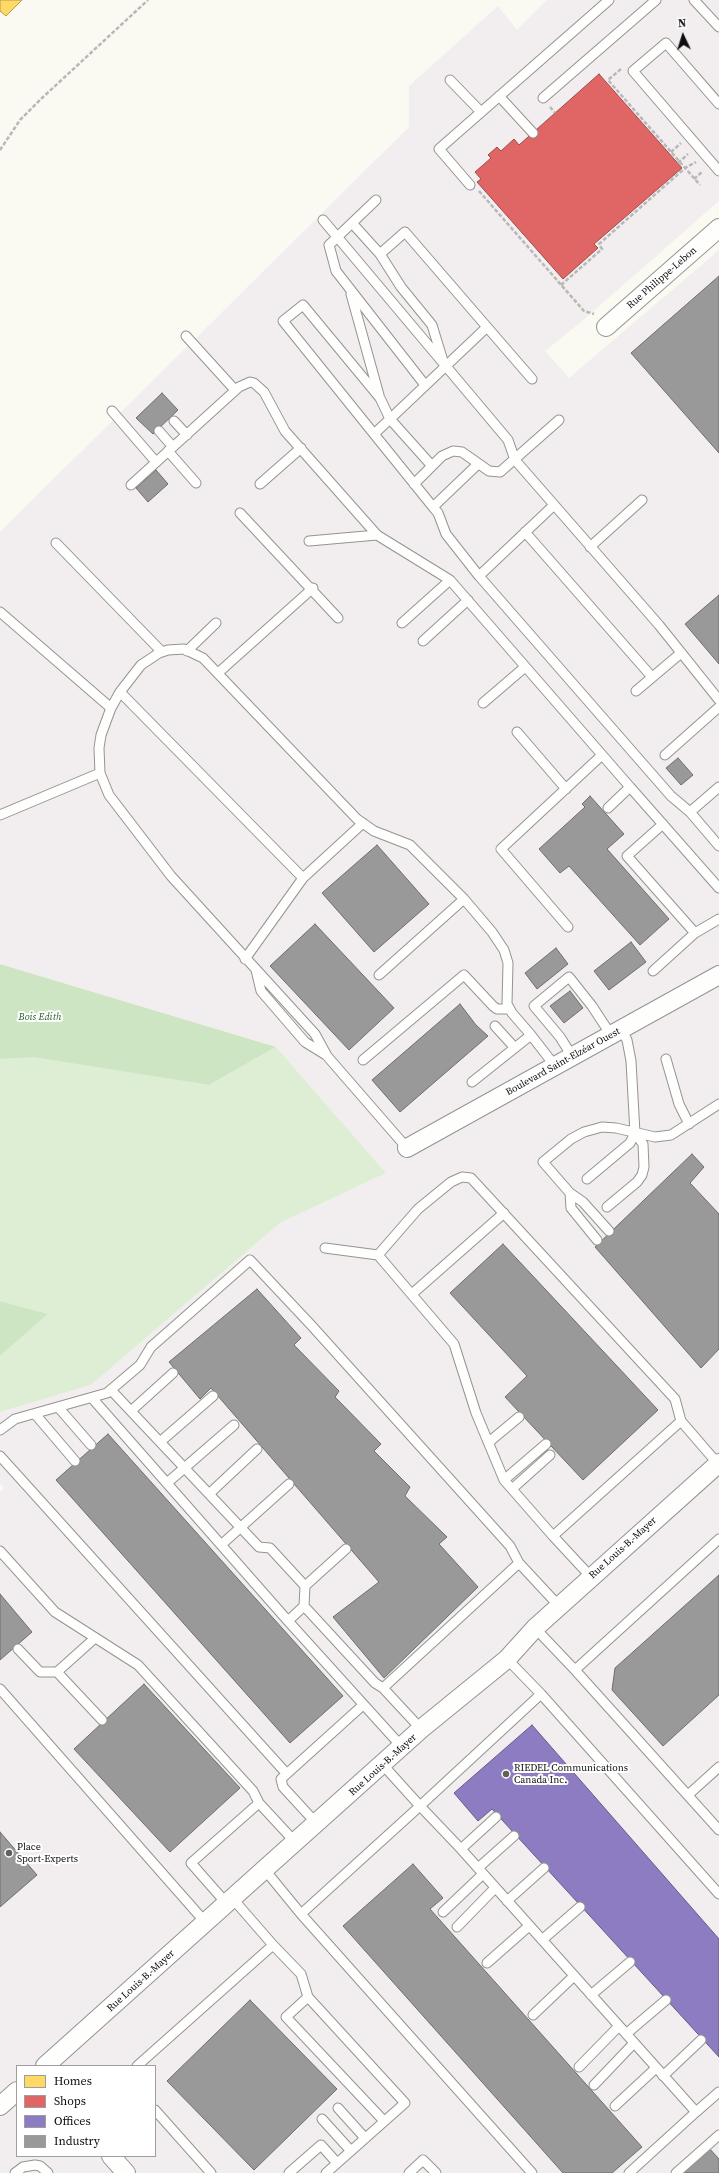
<!DOCTYPE html>
<html>
<head>
<meta charset="utf-8">
<style>
	body { margin:0 }
	#map { position:relative; width:719px; height:2173px; overflow:hidden; background:#fafaf2; font-family:"Source Serif 4",serif }
	canvas { display:block }
	.legend { position:absolute; left:16px; top:2065px; width:140px; height:92px; box-sizing:border-box; background:#fff; border:1px solid #9e9e9e; margin:0; padding:5px 7px; list-style:none; font-size:12px; color:#0d0d0d }
	.legend li { display:flex; align-items:center; gap:8px; height:20px }
	.legend b { width:20px; border:1px solid #9e9e9e }
	.north { position:absolute; left:663px; top:16px; width:40px; height:40px; -webkit-text-stroke:3px #fff; paint-order:stroke; rotate:356deg; font-size:11px; font-weight:700; line-height:16px; text-align:center; color:#0d0d0d }
	.north::after { content:''; display:block; margin:auto; width:14px; height:18px; background:#0d0d0d; clip-path:polygon(50% 0,100% 100%,50% 72%,0 100%) }
</style>
</head>
<body>
<div id="map">
<canvas width="719" height="2173"></canvas>
<ul class="legend">
<li><b style="height:11px;background:#ffd966"></b>Homes</li>
<li><b style="height:11px;background:#e06666"></b>Shops</li>
<li><b style="height:11px;background:#8e7cc3"></b>Offices</li>
<li><b style="height:11px;background:#999"></b>Industry</li>
</ul>
<div class="north">N</div>
</div>
<script>
const g = document.querySelector('canvas').getContext('2d');
g.lineJoin = 'round';
function paint(path, color) {
  g.fillStyle = color;
  g.fill(path, 'evenodd');
}
function toPath(rows) {
  const path = new Path2D();
  for (const r of rows) {
    path.moveTo(r[0], r[1]);
    for (let i = 2; i < r.length; i += 2) path.lineTo(r[i], r[i + 1]);
  }
  return path;
}
function stroke(path, color, width, dash) {
  g.strokeStyle = color;
  g.lineWidth = width;
  g.lineCap = dash ? 'butt' : 'round';
  g.setLineDash(dash || []);
  g.stroke(path);
}
function label(font, color, halo, rows, align = 'center') {
  g.font = font + ' "Source Serif 4",serif';
  g.lineWidth = 4;
  g.setLineDash([]);
  g.textBaseline = 'middle';
  g.strokeStyle = halo;
  g.fillStyle = color;
  for (const [text, x, y, turn = 0] of rows) {
    g.save();
    g.translate(x, y);
    g.rotate((+turn || 0) * Math.PI / 180);
    g.textAlign = isNaN(turn) ? turn : align;
    if (halo) g.strokeText(text, 0, 0);
    g.fillText(text, 0, 0);
    g.restore();
  }
}
paint(toPath([
	[547,0,719,0,719,201,581,322,545,351,569,378,719,250,719,2173,0,2173,0,1492,4,1488,0,1483,0,1412,91,1385,280,1223,386,1173,276,1047,0,964,0,532,409,127,409,86,498,6,517,30],
	[17,2066,155,2066,155,2156,17,2156]
]), '#f2edee');
paint(toPath([
	[276,1047,386,1173,280,1223,91,1385,0,1412,0,1356,48,1314,0,1301,0,1059,34,1056,209,1085]
]), '#deeed4');
paint(toPath([
	[0,964,276,1047,209,1085,34,1057,0,1059],
	[0,1301,48,1314,0,1356]
]), '#cde5c3');
const homes = toPath([
	[0,0,22,0,6,16,0,11,0,0]
]);
paint(homes, '#ffd966');
stroke(homes, '#b69c4b', 1);
const shops = toPath([
	[599,74,682,168,594,244,598,248,563,279,477,182,481,179,475,172,491,158,488,155,497,147,501,151,514,139,519,145,599,74]
]);
paint(shops, '#e06666');
stroke(shops, '#a14b4b', 1);
const offices = toPath([
	[532,1725,719,1939,719,2057,492,1809,478,1821,454,1793,532,1725]
]);
paint(offices, '#8e7cc3');
stroke(offices, '#675b8c', 1);
const industry = toPath([
	[719,276,719,453,631,353,719,276],
	[162,393,178,410,153,434,136,418,162,393],
	[156,470,168,484,148,502,136,488,156,470],
	[719,595,719,664,685,624,719,595],
	[678,758,693,775,681,785,666,768,678,758],
	[590,796,624,834,607,849,669,919,640,945,569,866,560,873,539,849,585,807,582,804,590,796],
	[377,845,429,904,374,952,322,893,377,845],
	[315,924,394,1008,349,1050,270,966,315,924],
	[631,942,646,962,609,990,594,971,631,942],
	[556,948,568,964,537,989,525,973,556,948],
	[570,991,583,1008,564,1023,550,1006,570,991],
	[460,1004,476,1025,488,1036,400,1112,372,1080,460,1004],
	[692,1154,704,1167,690,1183,719,1214,719,1349,701,1368,595,1247,692,1154],
	[503,1244,658,1410,583,1480,505,1397,527,1376,450,1293,503,1244],
	[257,1289,301,1338,294,1345,339,1391,335,1397,381,1444,374,1451,410,1487,405,1496,447,1537,439,1544,478,1587,384,1678,333,1617,379,1582,211,1388,200,1399,169,1362,257,1289],
	[108,1434,343,1696,290,1743,56,1480,108,1434],
	[719,1575,719,1695,663,1746,612,1690,615,1668,719,1575],
	[0,1594,32,1632,0,1660,0,1594],
	[144,1684,240,1788,170,1852,74,1749,144,1684],
	[0,1832,37,1875,0,1907,0,1832],
	[413,1864,443,1898,430,1909,642,2147,612,2173,563,2173,343,1926,413,1864],
	[250,2000,337,2089,254,2170,167,2081,250,2000],
	[708,2147,719,2159,719,2173,680,2173,708,2147]
]);
paint(industry, '#999');
stroke(industry, '#6f6f6f', 1);
const service = toPath([
	[694,0,719,27],
	[450,80,481,112],
	[499,96,533,133],
	[543,98,656,0],
	[719,104,666,43,633,71,719,171],
	[470,185,439,149,609,0],
	[376,200,329,245,336,271,425,385],
	[323,220,508,440,515,460,659,625,719,700],
	[352,223,380,254,405,232,487,327,390,419,432,466,442,456,453,451,462,452,489,471,500,472,559,420],
	[380,254,401,287,432,325,443,361],
	[351,294,379,395],
	[487,327,532,379],
	[186,336,235,390],
	[112,411,156,462],
	[174,421,187,435],
	[159,431,173,447],
	[374,434,390,419,380,398,303,305,283,321,374,434,433,507,438,513,446,534,479,576],
	[168,451,196,483],
	[260,484,301,448],
	[414,484,432,466],
	[131,485,239,387,250,382,254,383,264,392,285,431,377,535,450,580,630,787],
	[554,505,479,576,671,796,690,812],
	[433,507,478,464],
	[240,513,338,618],
	[525,532,652,677],
	[309,541,377,535],
	[56,543,162,652],
	[590,547,642,500],
	[0,612,111,708],
	[402,623,450,580],
	[423,641,468,600],
	[187,651,216,623],
	[218,673,313,588],
	[636,691,681,653],
	[120,692,303,878],
	[483,703,525,667],
	[517,732,566,789],
	[665,755,719,707],
	[719,787,690,812,719,846],
	[608,808,630,787,719,888],
	[0,815,100,773],
	[663,824,627,856,695,933],
	[568,927,501,849,602,755],
	[245,959,303,878,363,823],
	[256,970,261,991,305,1042,326,1055],
	[653,971,695,933,719,919],
	[379,975,464,899,492,932,504,950,508,963,507,1004,512,1013,531,1035],
	[495,1026,515,1048],
	[572,1056,560,1037,534,1006,569,977,592,1006,611,1035],
	[666,1059,679,1104,689,1124],
	[363,1060,464,975,493,1006,497,1009,509,1009],
	[472,1082,531,1035,555,1066],
	[407,1148,327,1056,315,1034,171,876,109,795,100,773,99,748,101,735,111,708,120,692,141,665,159,653,168,650,184,649,203,658,357,819,374,831,410,845,464,899],
	[587,1179,630,1143,635,1133,631,1061,627,1040,621,1029],
	[570,1193,571,1208,597,1240],
	[607,1207,637,1182,642,1175,644,1167,643,1144,635,1133],
	[609,1231,583,1202,570,1193,543,1162,571,1139,584,1132,602,1127,616,1128,655,1137,671,1135,719,1104],
	[325,1248,378,1255],
	[412,1294,504,1213],
	[111,1390,259,1547,270,1548,305,1586,304,1606],
	[92,1398,288,1621],
	[58,1407,91,1445],
	[131,1411,173,1373],
	[35,1414,75,1461],
	[0,1430,15,1419,107,1393,140,1365,151,1347,250,1260,312,1326,510,1546,519,1563],
	[160,1442,213,1396],
	[489,1442,519,1417],
	[0,1456,286,1773],
	[504,1480,546,1444],
	[167,1483,234,1425],
	[512,1489,550,1455],
	[209,1494,257,1449],
	[553,1536,504,1480,476,1413,454,1344,378,1255,418,1209,451,1182,462,1177,471,1178,675,1399,681,1421],
	[221,1545,289,1484],
	[0,1551,55,1612,138,1665,253,1791,259,1803],
	[591,1577,553,1536,681,1421,718,1464],
	[305,1586,346,1549],
	[535,1628,575,1670,719,1539],
	[95,1638,57,1672,102,1720],
	[18,1649,40,1672,57,1672],
	[575,1670,719,1830],
	[383,1688,375,1683,304,1606,288,1621,402,1747],
	[0,1689,206,1923],
	[541,1694,719,1894],
	[421,1729,383,1688,519,1563,559,1606],
	[383,1765,420,1806,541,1694,507,1659],
	[688,1795,719,1767],
	[317,1824,283,1787,281,1779,363,1705],
	[461,1849,496,1817],
	[478,1868,514,1836],
	[265,1870,301,1914],
	[507,1901,544,1868],
	[227,1904,191,1863,259,1803,296,1843],
	[443,1912,483,1874],
	[457,1927,495,1888],
	[542,1940,580,1907],
	[273,1945,301,1974,308,1997,405,2103,326,2173],
	[487,1963,529,1926],
	[591,1995,630,1962],
	[308,1997,286,2017,384,2121],
	[533,2015,574,1976],
	[626,2034,666,2000],
	[137,2066,273,1945,233,1899],
	[579,2067,619,2026],
	[663,2076,701,2040],
	[594,2085,634,2043],
	[615,2106,656,2068],
	[338,2108,365,2138],
	[155,2110,211,2173],
	[322,2119,351,2151],
	[15,2173,23,2167,35,2165,40,2166,48,2173],
	[289,2173,321,2145,337,2163],
	[409,2173,423,2160,436,2173],
	[532,2173,301,1914,420,1806,461,1849,696,2112,719,2092],
	[629,2173,696,2112],
	[676,2173,719,2135]
]);
const minor = toPath([
	[606,327,719,228],
	[407,1148,719,975],
	[45,2066,421,1729,507,1659,535,1628,719,1463],
	[0,2106,17,2091],
	[111,2156,126,2173]
]);
stroke(service, '#949490', 11);
stroke(minor, '#949490', 20);
stroke(toPath([
	[621,69,608,80,700,185],
	[550,107,555,113],
	[0,150,20,120,42,98,148,0],
	[671,152,681,143],
	[678,163,688,154],
	[694,179,703,171],
	[479,191,584,311,594,314],
	[561,285,602,249,599,244,685,168,696,162]
]), '#b8b8b6', 2.5, [4, 2]);
stroke(service, '#fefefd', 9);
stroke(minor, '#fefefd', 18);
for (const [x, y, r, color] of [
	[506,1774,4,"#60605d"],
	[9,1853,4,"#60605d"]
]) {
  const dot = new Path2D();
  dot.arc(x, y, r, 0, 2 * Math.PI);
  g.fillStyle = color;
  g.fill(dot);
  stroke(dot, '#fff', 1.5);
}
label('10px', '#0d0d0d', '#fff', [
	["Rue Philippe-Lebon",662,278,-41],
	["Boulevard Saint-Elzéar Ouest",563,1062,-29],
	["Rue Louis-B.-Mayer",623,1548,-42],
	["Rue Louis-B.-Mayer",383,1765,-42],
	["Rue Louis-B.-Mayer",141,1981,-42]
]);
label('italic 10px', '#255e26', '#fff', [
	["Bois Edith",40,1017]
]);
label('10px', '#0d0d0d', '#fff', [
	["RIEDEL Communications",514,1768],
	["Canada Inc.",514,1780],
	["Place",17,1847],
	["Sport-Experts",17,1859]
], 'left');
</script>
</body>
</html>
